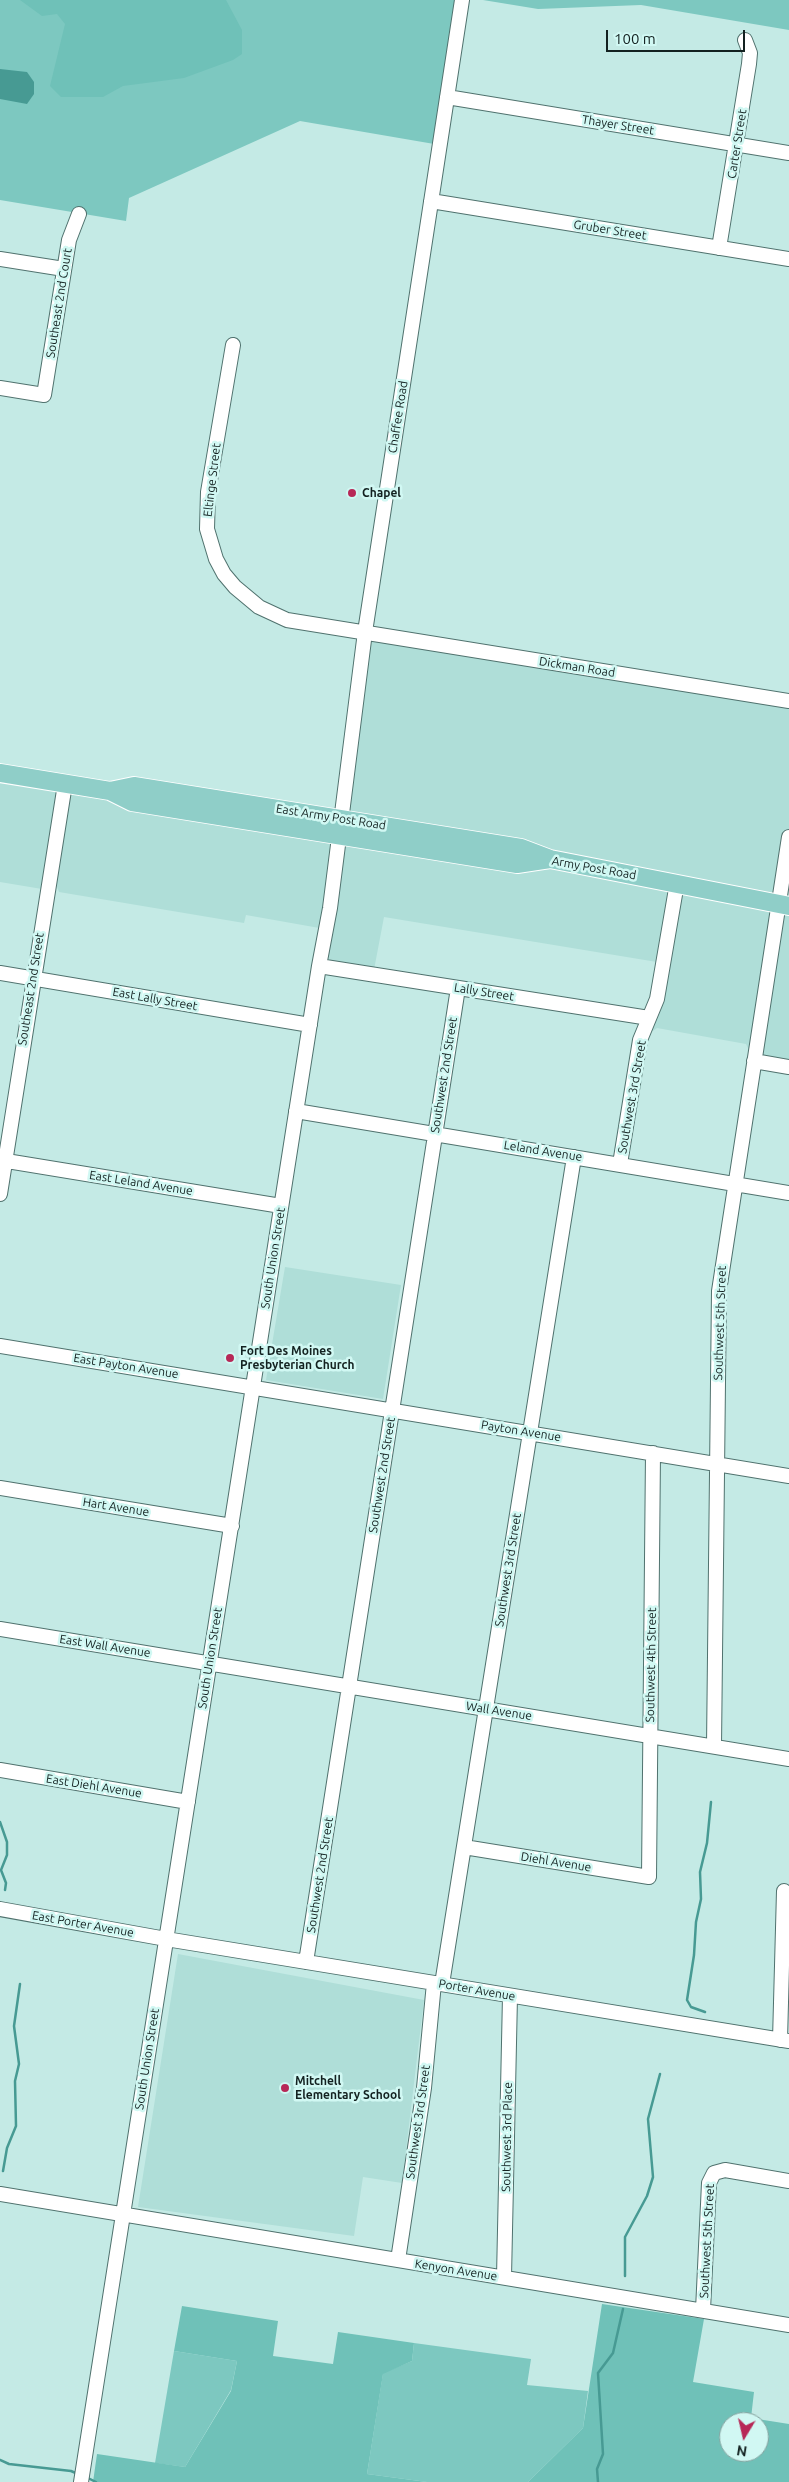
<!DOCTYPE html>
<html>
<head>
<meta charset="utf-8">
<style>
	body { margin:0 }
	#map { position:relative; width:789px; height:2482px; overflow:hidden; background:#c4eae5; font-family:Ubuntu,sans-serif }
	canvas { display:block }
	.north { position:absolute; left:719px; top:2412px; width:50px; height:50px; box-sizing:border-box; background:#d1f8f3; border:1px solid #85a29f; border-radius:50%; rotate:189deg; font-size:14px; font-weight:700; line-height:20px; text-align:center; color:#132120 }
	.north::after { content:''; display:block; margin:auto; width:18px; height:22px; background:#b72857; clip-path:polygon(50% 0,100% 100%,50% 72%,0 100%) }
	.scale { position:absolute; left:606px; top:30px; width:139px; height:22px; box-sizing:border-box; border:2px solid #132120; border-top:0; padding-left:6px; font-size:15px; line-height:18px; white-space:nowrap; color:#132120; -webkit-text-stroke:4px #d1f8f3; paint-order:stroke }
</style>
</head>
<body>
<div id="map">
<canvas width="789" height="2482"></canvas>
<div class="north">N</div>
<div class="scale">100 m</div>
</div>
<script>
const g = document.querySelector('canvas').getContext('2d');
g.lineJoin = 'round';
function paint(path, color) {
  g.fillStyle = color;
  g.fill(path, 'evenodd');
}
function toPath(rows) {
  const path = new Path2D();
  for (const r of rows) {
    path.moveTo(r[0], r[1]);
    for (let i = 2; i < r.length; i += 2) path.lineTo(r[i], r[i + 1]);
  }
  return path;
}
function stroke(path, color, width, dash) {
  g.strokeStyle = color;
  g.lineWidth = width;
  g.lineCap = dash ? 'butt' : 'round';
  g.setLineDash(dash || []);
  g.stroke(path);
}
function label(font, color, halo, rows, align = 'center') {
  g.font = font + ' Ubuntu,sans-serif';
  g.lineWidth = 5;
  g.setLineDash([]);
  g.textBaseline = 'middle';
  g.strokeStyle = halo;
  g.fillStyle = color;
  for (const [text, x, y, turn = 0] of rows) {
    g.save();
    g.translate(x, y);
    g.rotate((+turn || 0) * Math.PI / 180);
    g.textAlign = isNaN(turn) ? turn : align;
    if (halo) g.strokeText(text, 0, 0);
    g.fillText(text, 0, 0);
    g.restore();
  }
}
paint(toPath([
	[365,632,789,701,789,1067,754,1061,746,1044,657,1028,640,1040,663,963,384,917,373,975,319,966,325,929,246,915,244,923,59,892,51,871,42,889,0,882,0,773,338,835],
	[285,1267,401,1285,383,1399,266,1380],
	[178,1954,424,2000,402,2183,363,2177,354,2236,138,2207]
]), '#afded8');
paint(toPath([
	[0,0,455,0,443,79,440,145,300,121,129,198,126,221,0,200],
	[483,0,789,0,789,30,641,5,538,9],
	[414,2343,531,2359,527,2385,588,2391,583,2428,528,2482,427,2482,367,2474,383,2373,412,2361],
	[174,2351,237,2361,231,2390,185,2467,155,2463]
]), '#7dc8c0');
paint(toPath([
	[20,0,226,0,242,30,242,54,233,60,184,78,123,86,103,97,61,97,50,86,65,24,57,14,42,16],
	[602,2304,704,2319,693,2382,754,2392,751,2418,789,2424,789,2482,528,2482,583,2428],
	[729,2422,759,2422,759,2452,729,2452],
	[182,2306,278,2321,273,2356,333,2364,338,2332,414,2343,412,2361,383,2374,367,2474,427,2482,93,2482,97,2454,185,2467,231,2391,237,2361,174,2351]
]), '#6fc1b8');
paint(toPath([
	[0,69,27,72,34,82,34,94,27,104,0,99]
]), '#479a93');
stroke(toPath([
	[0,1822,7,1842,7,1855,1,1870,6,1883,5,1890],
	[705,2012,691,2007,687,2000,694,1955,696,1922,701,1899,700,1872,707,1843,711,1802],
	[3,2171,7,2148,16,2126,15,2081,19,2064,14,2026,20,1984],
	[625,2276,625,2237,647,2196,653,2177,648,2119,660,2074],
	[0,2460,9,2464,71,2471,78,2474],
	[86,2477,96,2482],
	[598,2482,597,2469,603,2454,598,2373,613,2353,623,2309]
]), '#479a93', 2.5);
const minor = toPath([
	[447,97,789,153],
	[431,201,789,259],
	[719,248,749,64,750,53,745,40],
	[0,259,64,269],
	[233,345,208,492,207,529,216,559,224,574,235,587,259,607,287,620,789,701],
	[0,388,44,395,69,240,79,214],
	[319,966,649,1018],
	[0,973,310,1025],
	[754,1061,789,1067],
	[296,1111,789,1193],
	[0,1160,281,1206],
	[620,1164,640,1040,657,999,677,883],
	[0,1194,65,784],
	[0,1346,789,1476],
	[0,1488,232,1526],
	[0,1629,789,1759],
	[714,1746,719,1291,789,837],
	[0,1770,188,1802],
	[464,1847,649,1877,653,1453],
	[0,1909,166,1939,789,2041],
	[306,1962,458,988],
	[442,1984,574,1157],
	[780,2040,784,1891],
	[0,2194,789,2325],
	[398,2260,424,2088,434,1983],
	[504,2277,510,1996],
	[703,2310,709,2183,714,2173,725,2170,789,2181],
	[81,2482,319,966,330,908,365,632,462,0]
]);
const major = toPath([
	[0,773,110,791,132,802,517,864,550,859,789,906],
	[110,791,134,786,521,848,550,859]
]);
stroke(minor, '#50726e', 16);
stroke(major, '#fff', 20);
stroke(minor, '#fff', 14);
stroke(major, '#8fcec8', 18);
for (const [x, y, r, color] of [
	[352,493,5,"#b72857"],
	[230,1358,5,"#b72857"],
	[285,2088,5,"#b72857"]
]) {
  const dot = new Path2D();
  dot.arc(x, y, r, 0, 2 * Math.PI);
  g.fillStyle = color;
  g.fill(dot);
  stroke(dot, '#d1f8f3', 2);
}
label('12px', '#132120', '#d1f8f3', [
	["Thayer Street",618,125,9],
	["Carter Street",737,144,-81],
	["Gruber Street",610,230,9],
	["Southeast 2nd Court",59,303,-81],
	["Chaffee Road",398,417,-81],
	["Eltinge Street",212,480,-83],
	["Dickman Road",577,667,9],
	["East Army Post Road",331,817,9],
	["Army Post Road",594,868,10],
	["Southeast 2nd Street",31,989,-81],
	["Lally Street",484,992,9],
	["East Lally Street",155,999,10],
	["Southwest 2nd Street",444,1075,-81],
	["Southwest 3rd Street",632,1097,-80],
	["Leland Avenue",543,1151,9],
	["East Leland Avenue",141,1183,9],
	["South Union Street",273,1258,-81],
	["Southwest 5th Street",720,1323,-88],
	["East Payton Avenue",126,1366,9],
	["Payton Avenue",521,1431,9],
	["Southwest 2nd Street",382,1475,-81],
	["Hart Avenue",116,1507,9],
	["Southwest 3rd Street",508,1570,-81],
	["East Wall Avenue",105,1646,9],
	["South Union Street",210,1658,-81],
	["Southwest 4th Street",651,1665,-89],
	["Wall Avenue",499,1711,9],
	["East Diehl Avenue",94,1786,9],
	["Diehl Avenue",556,1862,9],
	["Southwest 2nd Street",320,1875,-81],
	["East Porter Avenue",83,1924,10],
	["Porter Avenue",477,1990,10],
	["South Union Street",147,2059,-81],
	["Southwest 3rd Street",418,2122,-82],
	["Southwest 3rd Place",507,2137,-89],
	["Southwest 5th Street",707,2241,-87],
	["Kenyon Avenue",456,2270,9]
]);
label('bold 12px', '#132120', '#d1f8f3', [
	["Chapel",362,493],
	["Fort Des Moines",240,1351],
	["Presbyterian Church",240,1365],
	["Mitchell",295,2081],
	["Elementary School",295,2095]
], 'left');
</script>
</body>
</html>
